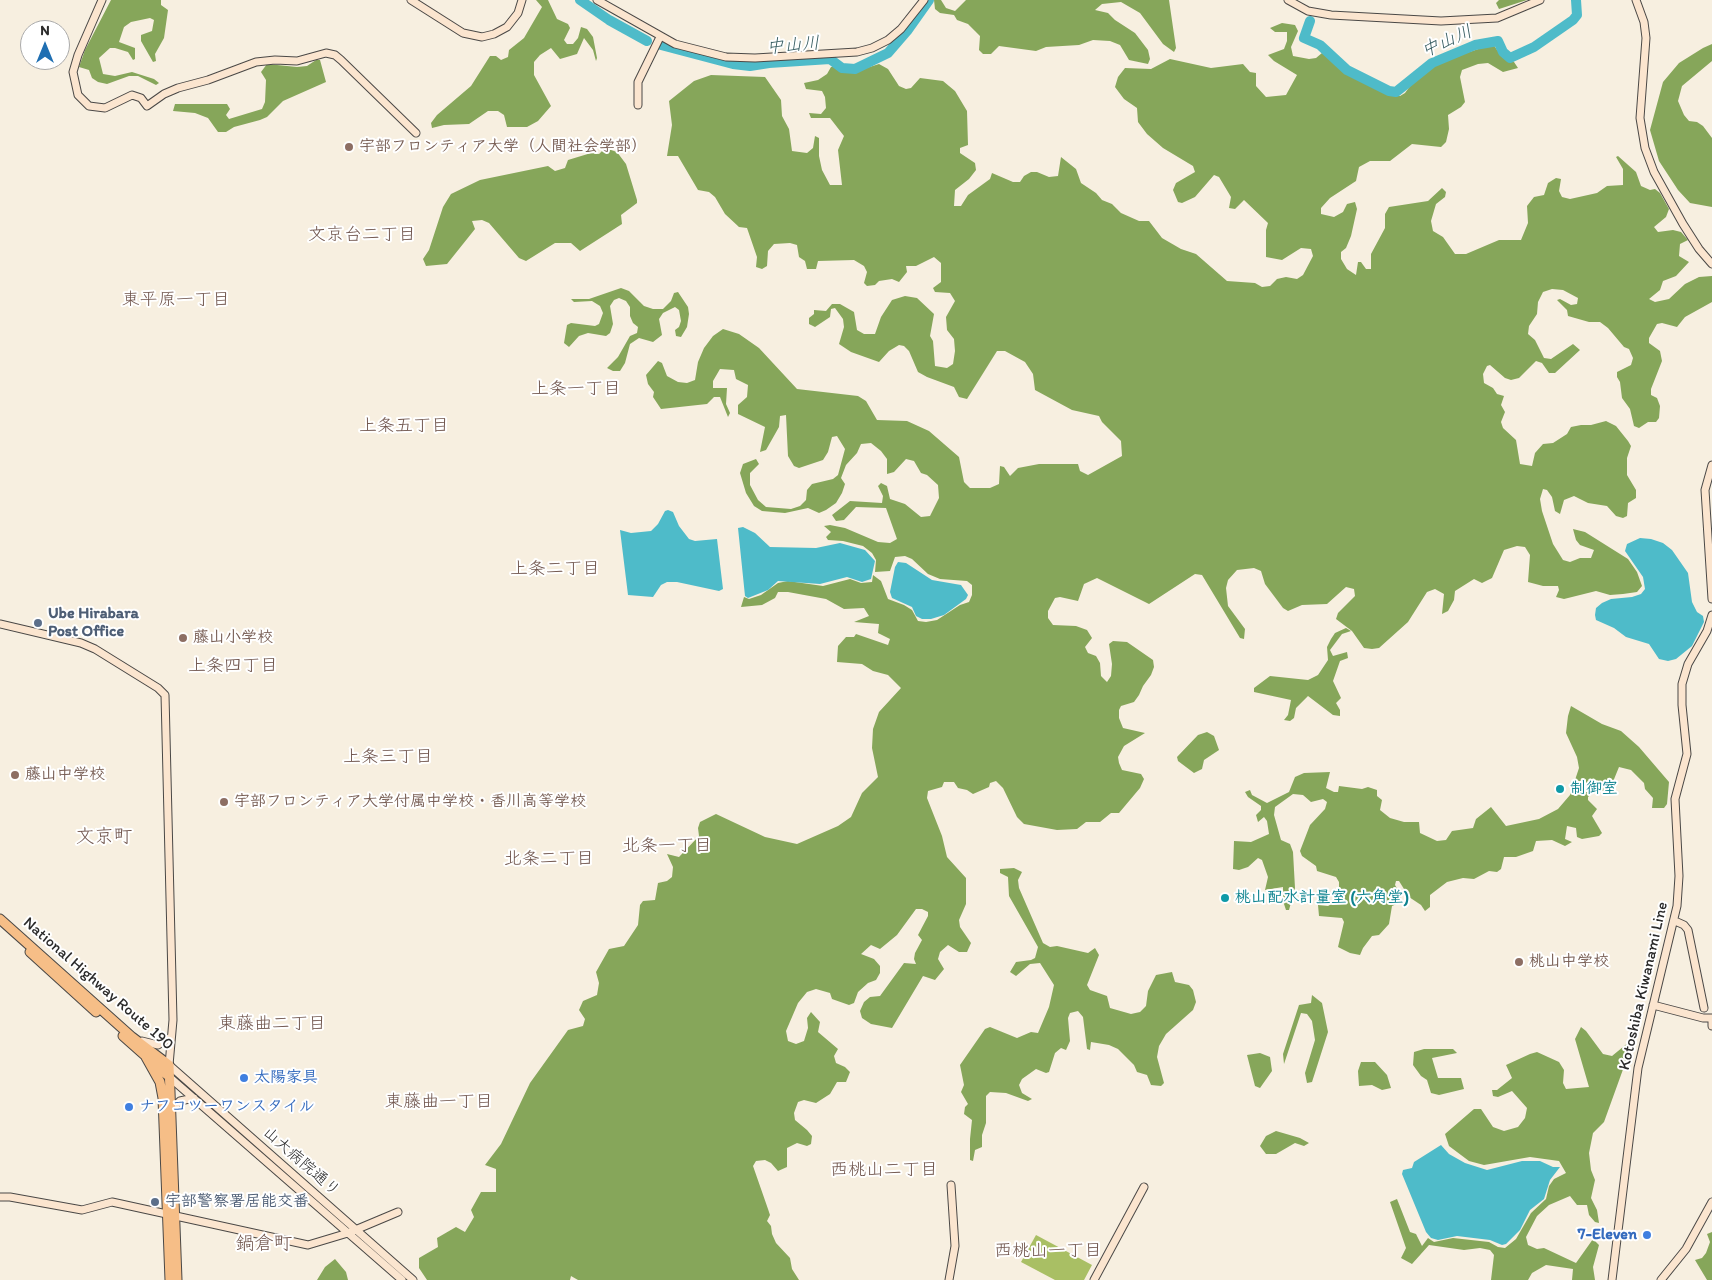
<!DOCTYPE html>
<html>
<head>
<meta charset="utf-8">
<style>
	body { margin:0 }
	#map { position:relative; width:1712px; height:1280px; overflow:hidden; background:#f7efe0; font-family:Itim,sans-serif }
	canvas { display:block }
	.north { position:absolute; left:20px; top:20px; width:50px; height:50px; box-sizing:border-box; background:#fff; border:1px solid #aaa; border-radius:50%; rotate:0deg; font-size:14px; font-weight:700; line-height:20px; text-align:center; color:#2b2b2b }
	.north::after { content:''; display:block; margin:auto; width:18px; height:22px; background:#1f6fb2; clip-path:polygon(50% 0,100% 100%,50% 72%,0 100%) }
</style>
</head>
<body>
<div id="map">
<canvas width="1712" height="1280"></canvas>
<div class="north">N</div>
</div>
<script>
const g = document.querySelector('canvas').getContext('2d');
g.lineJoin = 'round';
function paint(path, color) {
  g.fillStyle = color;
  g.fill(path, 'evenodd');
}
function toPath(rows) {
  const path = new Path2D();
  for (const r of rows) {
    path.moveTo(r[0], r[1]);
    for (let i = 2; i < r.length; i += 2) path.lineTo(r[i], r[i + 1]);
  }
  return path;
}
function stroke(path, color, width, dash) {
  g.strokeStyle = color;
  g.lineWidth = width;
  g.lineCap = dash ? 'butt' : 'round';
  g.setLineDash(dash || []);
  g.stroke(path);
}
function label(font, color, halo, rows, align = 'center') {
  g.font = font + ' Itim,"Klee One",sans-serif';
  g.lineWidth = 4;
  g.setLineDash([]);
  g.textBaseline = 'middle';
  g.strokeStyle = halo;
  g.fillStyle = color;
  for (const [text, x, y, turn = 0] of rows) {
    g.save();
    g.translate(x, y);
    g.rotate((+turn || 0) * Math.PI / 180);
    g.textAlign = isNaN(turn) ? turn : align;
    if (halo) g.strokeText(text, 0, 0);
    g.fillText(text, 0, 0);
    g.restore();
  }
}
paint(toPath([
	[1036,1235,1092,1265,1084,1280,1055,1280,1021,1262]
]), '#a9bf64');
paint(toPath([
	[111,0,161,0,161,5,168,10,164,38,155,54,156,61,153,62,141,41,141,35,152,31,154,20,150,18,131,22,124,27,119,42,135,48,135,59,133,60,128,52,115,48,110,48,99,58,103,74,115,76,132,72,154,79,159,83,156,85,138,76,129,76,107,84,98,82,92,78,89,70,79,67,85,50],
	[536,0,548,0,557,19,568,24,570,28,564,40,567,44,573,44,578,38,581,27,587,29,593,37,597,58,596,61,593,50,584,38,577,54,560,59,551,48,540,55,534,62,534,75,551,106,538,121,527,127,507,127,504,115,498,111,488,111,469,124,444,125,432,128,431,123,437,115,471,86,490,56,496,56,501,60,508,57,509,50,524,38,542,7],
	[934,0,941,0,946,8,955,11,966,0,1169,0,1176,48,1174,52,1163,44,1140,13,1121,2,1102,4,1095,10,1108,13,1115,20,1135,33,1148,50,1150,59,1148,64,1129,60,1120,45,1110,41,1093,40,1079,45,1046,47,1036,51,999,46,991,54,983,54,979,50,980,36,968,24,957,20,954,15,940,13,935,9],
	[1499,0,1527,0,1499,9,1496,3],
	[1282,23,1295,25,1298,31,1291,47,1293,56,1309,59,1316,58,1322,53,1330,56,1343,69,1391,96,1400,96,1405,93,1416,78,1443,61,1493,44,1502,57,1514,62,1518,68,1503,72,1488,63,1478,64,1462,70,1460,77,1465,102,1461,107,1448,115,1449,129,1446,142,1441,147,1412,144,1390,161,1370,161,1359,167,1356,181,1330,198,1321,208,1321,214,1334,217,1343,212,1347,204,1355,202,1357,209,1351,236,1346,248,1341,252,1341,259,1347,269,1356,275,1358,262,1361,262,1366,269,1371,269,1371,254,1385,228,1385,214,1389,207,1428,201,1442,188,1446,192,1445,197,1436,204,1431,221,1433,231,1443,237,1455,254,1466,254,1499,240,1521,240,1528,223,1527,206,1534,197,1544,195,1548,183,1556,178,1561,179,1559,191,1562,197,1570,199,1597,193,1607,186,1623,185,1623,169,1616,157,1618,156,1636,172,1641,186,1650,190,1655,189,1660,193,1669,209,1666,217,1654,227,1658,232,1673,230,1681,232,1688,240,1680,244,1679,256,1689,262,1676,276,1663,281,1660,290,1649,299,1655,302,1669,299,1685,284,1699,277,1712,276,1712,302,1685,317,1677,327,1662,323,1657,324,1649,338,1649,343,1660,351,1662,361,1651,389,1651,395,1657,398,1660,406,1659,418,1656,422,1648,422,1639,428,1634,426,1630,409,1622,398,1620,382,1617,377,1617,372,1631,365,1633,358,1629,349,1624,347,1608,328,1600,322,1589,322,1568,316,1567,310,1557,300,1560,299,1571,305,1577,304,1578,298,1563,290,1552,289,1543,292,1538,302,1537,314,1529,326,1528,334,1535,340,1544,358,1551,359,1573,344,1580,350,1555,373,1549,373,1542,363,1536,361,1519,378,1511,380,1505,378,1490,365,1487,366,1483,374,1484,383,1493,388,1497,394,1504,396,1501,405,1505,412,1501,422,1503,428,1516,440,1520,464,1532,466,1535,453,1543,444,1553,443,1567,434,1571,427,1581,425,1591,425,1606,421,1616,426,1628,441,1631,446,1627,458,1627,475,1636,490,1636,498,1628,503,1627,516,1623,518,1616,516,1607,506,1588,503,1574,496,1564,500,1560,514,1555,511,1552,497,1547,490,1543,489,1540,499,1542,511,1553,544,1563,560,1570,562,1580,558,1591,558,1594,550,1580,545,1576,540,1573,529,1585,532,1628,559,1637,572,1642,586,1637,592,1623,594,1610,595,1596,591,1564,599,1556,597,1559,590,1558,586,1543,586,1528,582,1530,555,1525,547,1517,546,1504,550,1492,578,1482,583,1474,579,1455,591,1454,600,1448,611,1442,614,1444,594,1435,589,1427,592,1408,622,1379,648,1372,649,1364,648,1352,631,1336,619,1338,613,1355,596,1354,589,1346,587,1327,604,1302,605,1288,611,1283,608,1265,584,1261,571,1254,568,1237,570,1228,580,1226,588,1228,606,1245,629,1244,639,1240,638,1202,575,1195,574,1149,604,1097,578,1084,584,1078,601,1060,597,1055,598,1048,611,1048,618,1053,625,1076,626,1087,630,1092,638,1085,647,1088,653,1096,656,1100,663,1101,676,1107,682,1111,676,1112,664,1109,644,1113,641,1127,642,1153,660,1154,667,1151,675,1143,686,1139,695,1134,702,1121,706,1119,710,1119,718,1123,728,1145,733,1124,746,1118,757,1119,763,1122,770,1141,774,1144,779,1140,788,1119,813,1111,813,1100,822,1086,822,1077,829,1057,830,1024,824,1017,817,1003,788,996,781,990,783,989,787,973,794,967,790,958,788,954,782,944,782,942,787,928,791,927,798,942,836,947,857,966,878,966,904,959,920,960,927,971,943,967,952,959,952,948,945,940,952,938,959,944,969,935,980,923,976,892,1028,871,1024,862,1018,860,1011,864,1002,870,997,880,996,904,963,916,964,914,959,915,953,922,940,918,935,928,916,928,912,922,909,916,909,897,935,880,949,871,945,861,954,874,959,880,966,880,973,876,980,868,983,858,992,854,1003,849,1005,832,999,830,993,816,989,807,992,798,1003,786,1031,788,1041,796,1044,804,1041,808,1028,807,1018,811,1012,820,1022,818,1032,838,1049,834,1056,836,1063,845,1067,850,1072,846,1082,837,1082,830,1094,816,1103,804,1100,798,1102,794,1113,795,1120,807,1130,812,1136,811,1144,807,1146,797,1143,787,1148,787,1167,778,1171,771,1163,765,1160,756,1161,753,1166,768,1209,770,1215,767,1221,771,1226,772,1234,776,1243,790,1258,792,1269,799,1280,578,1280,571,1276,570,1280,427,1280,419,1268,419,1258,438,1247,437,1238,456,1227,465,1232,474,1217,471,1210,481,1192,496,1192,496,1169,485,1165,501,1144,530,1083,568,1030,583,1026,585,1019,579,1010,583,1001,597,995,599,983,596,972,609,949,624,946,638,925,640,905,643,901,655,900,658,883,667,881,672,877,673,867,667,854,679,857,699,836,698,828,700,822,716,814,765,837,797,844,838,826,851,817,862,793,878,777,872,748,873,729,879,712,901,688,888,675,873,671,862,664,837,662,838,646,846,637,854,637,856,634,888,645,890,639,878,633,879,624,854,622,869,616,864,608,844,609,826,599,788,592,778,592,775,598,762,605,741,607,744,597,749,599,761,595,778,583,788,581,823,586,850,579,861,583,872,582,873,575,881,581,888,599,904,605,912,610,918,621,926,622,937,620,960,605,969,602,972,595,972,585,967,581,940,579,928,574,912,559,905,556,895,557,890,571,875,572,876,560,872,553,863,546,843,541,828,540,826,537,831,532,824,526,830,525,845,528,878,542,890,543,897,539,886,508,856,507,844,520,836,521,832,515,850,501,882,503,883,496,878,486,881,483,887,486,890,499,905,504,921,517,930,516,939,498,938,485,927,475,921,473,914,461,906,459,894,472,887,474,887,459,881,451,871,443,861,444,857,453,846,465,841,478,845,484,842,493,836,503,826,510,819,513,808,508,785,513,762,511,754,506,746,493,740,473,743,464,756,459,759,464,750,473,750,485,758,500,766,507,791,509,800,506,806,500,807,490,812,484,833,479,838,475,845,449,837,436,832,437,828,452,823,460,799,468,794,466,788,456,786,415,780,416,779,427,766,450,760,452,765,427,738,414,738,405,747,397,748,385,736,379,734,370,720,369,713,381,713,388,727,388,726,404,730,413,728,417,720,397,714,397,707,404,661,409,653,397,654,392,648,384,646,375,658,361,662,363,667,376,678,382,687,383,695,380,698,362,704,348,713,336,723,329,739,334,759,348,797,389,858,396,866,401,877,420,907,421,929,431,959,457,964,482,970,488,990,488,999,484,1000,466,1004,467,1010,476,1018,468,1039,464,1078,464,1080,471,1088,475,1122,456,1121,441,1102,422,1099,416,1072,410,1035,390,1033,374,1025,362,1005,351,997,351,967,399,959,397,954,387,927,377,918,372,909,351,904,346,899,345,889,351,879,362,851,352,839,344,844,327,843,319,835,308,831,309,830,317,815,327,809,324,809,318,814,314,814,310,826,311,832,304,840,304,854,312,857,330,864,334,875,334,881,317,892,300,905,296,917,298,934,314,930,336,933,341,935,366,947,368,953,364,955,351,954,339,947,330,946,317,955,301,950,293,935,292,933,288,941,282,941,263,934,257,916,266,906,266,907,272,899,282,892,279,879,281,875,285,867,286,864,283,867,272,864,266,854,260,818,261,816,269,807,269,805,261,799,257,797,245,790,243,774,244,768,251,767,266,762,269,756,267,757,257,747,228,739,227,725,214,715,197,709,192,698,190,678,156,667,156,672,125,669,101,694,81,711,75,765,77,781,100,782,116,789,129,792,151,807,153,813,148,815,136,819,138,819,156,822,170,830,185,842,185,838,150,844,136,830,118,811,118,809,113,821,114,826,108,825,97,822,91,806,89,804,83,818,80,827,74,831,67,835,67,845,71,857,71,879,64,888,69,899,86,906,89,911,88,920,78,943,81,955,91,967,111,968,145,960,148,960,153,975,163,976,170,969,179,955,190,954,206,961,206,968,195,990,179,992,173,1013,182,1020,182,1024,176,1031,172,1037,172,1049,177,1058,176,1061,157,1076,169,1081,183,1096,193,1102,200,1112,204,1121,213,1139,221,1149,221,1162,238,1181,249,1196,254,1227,281,1255,283,1262,287,1270,286,1277,279,1286,277,1297,279,1303,275,1313,256,1311,249,1301,248,1282,260,1266,257,1266,230,1268,223,1244,200,1235,209,1229,208,1231,197,1219,177,1214,175,1195,197,1182,203,1178,202,1173,190,1176,183,1195,172,1193,166,1163,148,1147,134,1138,122,1137,108,1124,99,1115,87,1118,77,1125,68,1151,69,1170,59,1211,68,1243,64,1250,72,1256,73,1256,86,1266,97,1286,95,1297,75,1274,61,1268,55,1284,49,1287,41,1287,32,1275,32,1270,28],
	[1712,44,1712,61,1682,86,1678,101,1684,115,1689,121,1697,122,1703,126,1712,138,1712,207,1690,203,1678,190,1659,161,1650,130,1663,82,1679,63,1703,48],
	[316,60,320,60,326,82,283,101,267,117,260,120,234,127,226,132,218,132,208,118,195,113,173,111,175,104,227,104,230,109,226,115,229,119,262,109,265,102,266,80,261,72,267,64,297,67,307,66],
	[605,148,617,152,626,164,637,200,637,203,621,215,622,224,580,251,571,243,555,243,526,261,519,258,489,223,482,220,472,221,475,229,447,264,426,266,423,259,429,250,443,207,451,194,480,180,548,166,555,171,565,168,568,160,591,153,599,154],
	[621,288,629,291,644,306,653,309,663,309,671,301,674,293,678,292,688,307,689,314,687,327,681,337,676,336,675,330,679,327,681,321,679,310,675,307,663,313,659,319,662,335,653,342,639,338,630,344,625,363,620,371,613,371,607,368,618,357,630,336,637,333,638,327,633,323,630,316,630,307,626,301,619,298,614,300,610,306,613,324,610,333,606,336,588,333,579,336,569,347,564,343,567,325,571,323,595,326,599,324,603,313,600,306,592,301,574,302,571,299,589,299],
	[1346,628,1351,631,1342,634,1330,650,1333,656,1347,652,1348,658,1340,661,1333,681,1341,698,1336,703,1340,710,1340,716,1333,715,1308,696,1296,708,1294,718,1290,721,1284,720,1288,715,1291,700,1254,692,1254,688,1270,676,1308,680,1318,675,1328,660,1327,647,1331,639,1335,633],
	[1571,706,1602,724,1621,731,1639,747,1669,782,1667,804,1664,808,1652,808,1653,798,1645,789,1644,783,1631,770,1619,767,1610,789,1607,792,1597,789,1588,797,1588,800,1597,809,1592,816,1602,833,1599,836,1582,839,1577,837,1576,828,1567,826,1565,839,1572,842,1565,846,1552,840,1536,841,1533,851,1516,857,1504,857,1501,869,1497,872,1489,871,1474,879,1463,878,1447,882,1430,895,1430,907,1425,911,1421,905,1409,897,1399,881,1396,881,1395,885,1401,895,1401,902,1392,906,1389,924,1379,935,1372,936,1363,948,1360,955,1350,953,1338,947,1344,922,1342,918,1319,916,1318,905,1328,906,1339,900,1339,882,1336,877,1317,871,1316,866,1302,856,1300,851,1310,825,1325,809,1327,802,1323,799,1311,802,1303,795,1293,794,1275,807,1274,815,1281,840,1290,844,1293,852,1295,888,1289,910,1286,910,1283,901,1283,887,1265,890,1268,877,1262,860,1258,858,1248,867,1239,870,1233,869,1234,841,1251,842,1269,834,1267,821,1264,817,1258,822,1256,815,1261,810,1261,806,1248,797,1245,792,1250,790,1252,795,1267,803,1289,792,1295,777,1304,773,1330,772,1326,788,1334,792,1338,792,1339,786,1362,789,1368,787,1377,790,1377,796,1382,800,1380,810,1390,818,1404,822,1419,822,1420,833,1437,841,1446,840,1452,831,1473,828,1476,819,1491,807,1506,826,1539,819,1558,809,1570,795,1579,768,1577,757,1566,733,1568,716],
	[1207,732,1214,736,1219,750,1204,760,1202,769,1194,773,1178,761,1177,757,1198,735],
	[1014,868,1022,872,1018,880,1019,888,1043,943,1050,947,1057,946,1088,953,1095,948,1099,955,1087,985,1090,990,1107,996,1110,1008,1131,1014,1140,1012,1146,1006,1148,991,1156,975,1172,972,1175,982,1189,985,1193,990,1196,1002,1193,1010,1166,1034,1159,1046,1157,1057,1164,1083,1161,1086,1151,1085,1147,1075,1137,1072,1134,1065,1118,1049,1109,1045,1091,1042,1090,1050,1087,1049,1083,1017,1078,1011,1070,1013,1068,1018,1070,1041,1066,1050,1061,1048,1055,1053,1049,1072,1046,1073,1036,1069,1022,1079,1019,1085,1022,1093,1032,1099,1028,1101,1006,1093,990,1092,986,1096,986,1123,982,1135,982,1147,975,1150,973,1161,970,1160,970,1139,972,1120,964,1114,965,1107,968,1104,961,1092,964,1085,960,1065,985,1029,990,1027,1017,1038,1031,1032,1038,1033,1049,1007,1054,985,1040,963,1030,964,1016,976,1010,972,1016,962,1031,960,1035,958,1038,947,1009,896,1008,877,1000,873,1000,869],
	[1312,995,1322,1003,1328,1032,1312,1082,1307,1083,1305,1073,1315,1040,1312,1021,1307,1014,1301,1013,1284,1064,1283,1054,1299,1005,1311,1003],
	[1581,1027,1586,1031,1603,1054,1612,1056,1629,1042,1630,1050,1604,1122,1593,1133,1589,1153,1591,1170,1595,1180,1591,1198,1597,1210,1599,1223,1595,1222,1589,1215,1587,1205,1577,1205,1570,1196,1549,1205,1537,1216,1526,1237,1528,1245,1537,1249,1544,1248,1576,1263,1593,1239,1599,1245,1593,1267,1595,1280,1572,1280,1573,1269,1546,1265,1532,1273,1528,1280,1491,1280,1494,1255,1490,1250,1480,1248,1464,1250,1429,1245,1412,1264,1401,1258,1406,1248,1390,1202,1397,1199,1410,1232,1416,1234,1422,1246,1428,1238,1434,1242,1453,1238,1489,1242,1498,1247,1505,1248,1516,1239,1531,1213,1546,1199,1549,1186,1554,1179,1566,1173,1559,1161,1530,1157,1484,1165,1469,1161,1449,1146,1445,1134,1474,1109,1481,1109,1493,1127,1504,1131,1518,1127,1525,1118,1527,1108,1512,1091,1498,1097,1493,1096,1492,1090,1497,1090,1512,1078,1506,1065,1530,1054,1537,1052,1559,1062,1564,1070,1563,1083,1566,1089,1589,1087,1575,1039],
	[1424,1049,1453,1049,1457,1053,1432,1058,1438,1078,1461,1078,1464,1089,1439,1095,1431,1093,1427,1080,1421,1076,1413,1065,1414,1052],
	[1260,1053,1270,1057,1272,1071,1260,1088,1255,1086,1247,1055],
	[1361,1062,1375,1062,1387,1075,1391,1088,1382,1090,1372,1085,1359,1086,1358,1071],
	[1276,1131,1300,1138,1309,1143,1304,1146,1295,1143,1276,1154,1266,1154,1260,1146,1266,1136],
	[1712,1232,1712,1280,1707,1280,1695,1260,1702,1258,1706,1253,1710,1242,1707,1234],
	[335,1259,346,1272,348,1280,317,1280,325,1267]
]), '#86a65a');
paint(toPath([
	[668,510,673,512,679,526,689,539,695,541,717,539,723,589,719,591,677,582,667,582,661,585,653,597,628,595,620,530,631,533,651,531,658,524,665,511],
	[743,527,755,533,770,547,816,548,840,543,865,550,875,561,871,579,862,582,847,577,820,584,778,581,768,590,748,598,745,596,738,528],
	[1640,538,1651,539,1663,543,1672,550,1688,573,1692,602,1697,612,1703,616,1704,622,1692,646,1676,659,1668,661,1659,659,1649,644,1626,637,1614,628,1596,620,1595,615,1596,608,1602,603,1611,599,1632,597,1641,594,1645,589,1643,577,1625,551,1627,544],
	[898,562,906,563,932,580,961,585,968,595,966,599,944,615,931,619,922,619,916,616,912,607,892,598,890,592,895,567],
	[1441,1145,1449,1154,1465,1163,1487,1170,1522,1161,1540,1161,1553,1167,1560,1167,1550,1180,1544,1199,1530,1210,1520,1230,1506,1244,1502,1245,1490,1240,1457,1236,1438,1240,1431,1238,1426,1232,1402,1174,1403,1170,1412,1168,1414,1162]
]), '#4ebbc9');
stroke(toPath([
	[580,0,609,20,647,41],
	[1310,21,1304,38,1320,45,1347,70,1389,91,1396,92,1432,63,1475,45,1498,41,1503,52,1510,58,1534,47,1573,20,1577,15,1576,0],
	[661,45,733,64,750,66,769,63,830,59,842,68,855,69,888,53,907,31,929,0]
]), '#4ebbc9', 10);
const secondary = toPath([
	[102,0,78,55,73,72,78,95,89,106,105,108,132,95,141,98,147,106,164,94,178,88,208,80,256,62,275,60,297,61,326,53,335,55,341,60,416,133],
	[411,0,463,33,482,37,494,34,507,27,518,13,522,0],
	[597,0,675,44,726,57,755,58,857,52,872,48,888,40,901,29,924,0],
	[1288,0,1308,11,1331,15,1441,21,1497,18,1540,0],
	[1636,0,1644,22,1646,38,1640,118,1645,148,1654,172,1683,224,1699,249,1712,264],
	[638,105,638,82,660,37],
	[1712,465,1705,490,1712,599],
	[0,624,81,643,95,649,158,688,165,695,173,1020,169,1065,413,1280],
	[1675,921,1684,925,1688,930,1704,1008],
	[1653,1005,1703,1018,1712,1018],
	[1712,1018,1712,1026],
	[142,1041,158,1045,171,1037],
	[167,1075,402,1280],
	[172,1109,180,1101,194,1098],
	[0,1197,10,1197,82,1210,112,1202,308,1245,348,1233,398,1212],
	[949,1280,955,1246,951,1185],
	[1094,1280,1144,1187],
	[1612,1280,1638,1068,1677,906,1679,876,1675,799,1687,754,1682,705,1682,684,1688,664,1707,631,1712,615],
	[1661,1280,1686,1249,1712,1202]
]);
const highway = toPath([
	[0,919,132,1037,169,1065,177,1280],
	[30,952,96,1012],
	[123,1036,167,1075],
	[146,1057,160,1082,163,1098,170,1280]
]);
stroke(secondary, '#4a4846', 9);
stroke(highway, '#4a4846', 11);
stroke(secondary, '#fbe5cf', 7);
stroke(highway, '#f6be87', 9);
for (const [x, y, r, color] of [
	[349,147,5,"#8d6e63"],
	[38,623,5,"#5c6f8a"],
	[183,638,5,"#8d6e63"],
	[15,775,5,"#8d6e63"],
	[1560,789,5,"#0f9aa8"],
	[224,802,5,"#8d6e63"],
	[1225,898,5,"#0f9aa8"],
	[1519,962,5,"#8d6e63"],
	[244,1078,5,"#3f7fe0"],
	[129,1107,5,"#3f7fe0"],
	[155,1202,5,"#5c6f8a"],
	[1647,1235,5,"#3f7fe0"]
]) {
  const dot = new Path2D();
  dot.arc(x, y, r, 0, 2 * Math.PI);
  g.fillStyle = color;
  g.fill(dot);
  stroke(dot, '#fff', 2);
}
label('bold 16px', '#785e54', '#fff', [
	["宇部フロンティア大学（人間社会学部）",359,147],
	["藤山小学校",193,638],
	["藤山中学校",25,775],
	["宇部フロンティア大学付属中学校・香川高等学校",234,802],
	["桃山中学校",1529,962]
], 'left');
label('bold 16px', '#4e5e75', '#fff', [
	["Ube Hirabara",48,614],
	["Post Office",48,632],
	["宇部警察署居能交番",165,1202]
], 'left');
label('bold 16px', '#0d838f', '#fff', [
	["制御室",1570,789],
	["桃山配水計量室 (六角堂)",1235,898]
], 'left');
label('16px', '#2b2b2b', '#fff', [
	["National Highway Route 190",98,984,41],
	["Kotoshiba Kiwanami Line",1644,986,-77],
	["山大病院通り",301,1162,41]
]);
label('bold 16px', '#366cbe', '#fff', [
	["太陽家具",254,1078],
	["ナフコツーワンスタイル",139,1107],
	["7-Eleven",1637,1235,"right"]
], 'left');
label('italic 18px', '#375d62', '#fff', [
	["中山川",1447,42,-24],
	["中山川",793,46,-5]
]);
label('18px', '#70554d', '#fff', [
	["文京台二丁目",362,235],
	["東平原一丁目",176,300],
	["上条一丁目",576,389],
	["上条五丁目",404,426],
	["上条二丁目",555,569],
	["上条四丁目",233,666],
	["上条三丁目",388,757],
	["北条一丁目",667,846],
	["北条二丁目",549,859],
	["東藤曲二丁目",272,1024],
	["東藤曲一丁目",439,1102],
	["西桃山二丁目",884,1170],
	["西桃山一丁目",1048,1251]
]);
label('19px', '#70554d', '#fff', [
	["文京町",104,837],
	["鍋倉町",264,1244]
]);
</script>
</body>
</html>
